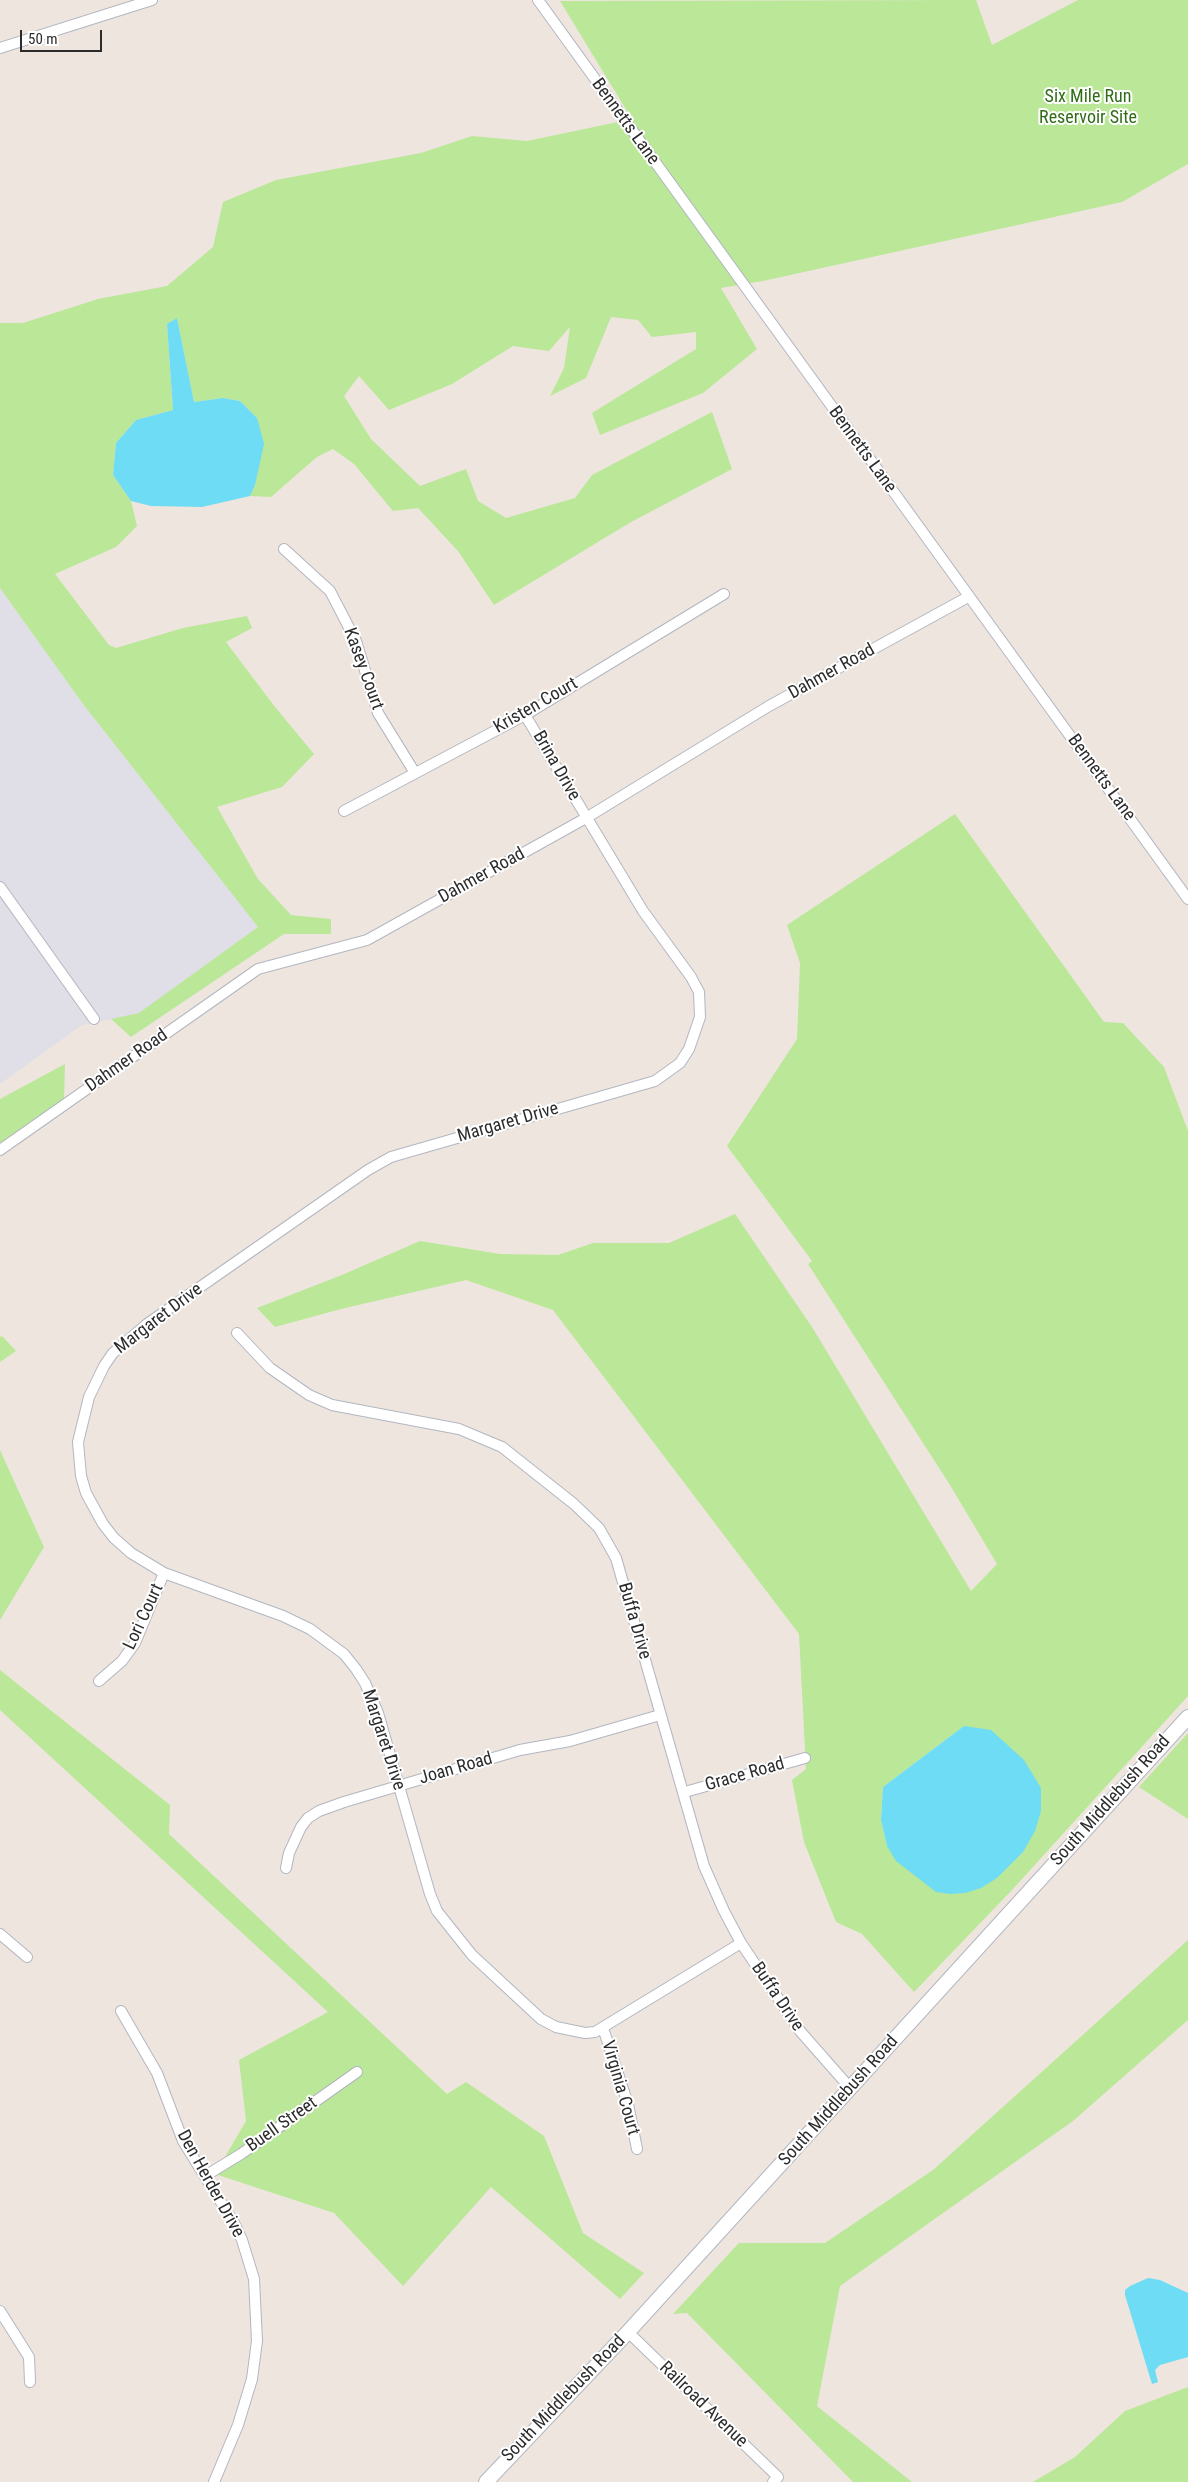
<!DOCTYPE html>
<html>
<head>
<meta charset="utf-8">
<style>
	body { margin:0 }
	#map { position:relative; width:1188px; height:2482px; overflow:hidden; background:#eee6de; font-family:"Roboto Condensed",sans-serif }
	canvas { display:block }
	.scale { position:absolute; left:20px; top:30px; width:82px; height:22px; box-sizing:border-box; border:2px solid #2c2c2c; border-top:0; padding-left:6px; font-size:15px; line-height:18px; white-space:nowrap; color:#2c2c2c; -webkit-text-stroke:4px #fff; paint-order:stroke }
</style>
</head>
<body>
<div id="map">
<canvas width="1188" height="2482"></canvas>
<div class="scale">50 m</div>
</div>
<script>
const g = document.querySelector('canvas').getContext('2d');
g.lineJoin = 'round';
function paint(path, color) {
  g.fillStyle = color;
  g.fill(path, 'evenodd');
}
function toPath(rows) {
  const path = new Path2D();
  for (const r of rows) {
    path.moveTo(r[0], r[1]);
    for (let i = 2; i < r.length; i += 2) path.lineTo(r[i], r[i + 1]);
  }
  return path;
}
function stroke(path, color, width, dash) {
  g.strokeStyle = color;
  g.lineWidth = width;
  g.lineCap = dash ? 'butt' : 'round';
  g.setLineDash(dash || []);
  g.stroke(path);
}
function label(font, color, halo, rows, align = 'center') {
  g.font = font + ' "Roboto Condensed",sans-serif';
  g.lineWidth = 4;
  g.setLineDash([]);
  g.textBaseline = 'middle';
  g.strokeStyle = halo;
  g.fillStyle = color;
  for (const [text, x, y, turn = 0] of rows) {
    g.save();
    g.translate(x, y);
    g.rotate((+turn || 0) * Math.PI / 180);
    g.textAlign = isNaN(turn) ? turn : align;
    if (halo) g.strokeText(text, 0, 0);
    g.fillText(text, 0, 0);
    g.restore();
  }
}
paint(toPath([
	[0,588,83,704,258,927,139,1014,82,1025,0,1084]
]), '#e0dee6');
paint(toPath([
	[976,0,992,45,1078,0,1188,0,1188,164,1122,202,763,281,721,288,757,349,703,393,600,435,592,413,696,349,696,332,652,337,638,320,611,317,586,378,550,396,564,368,570,327,549,351,513,346,452,384,389,410,359,376,344,396,371,439,420,486,466,469,478,501,506,518,575,498,592,475,712,412,732,469,631,522,494,605,458,551,418,508,393,511,354,464,333,449,317,457,271,497,250,496,255,485,257,418,240,401,223,398,194,402,177,318,167,324,173,410,136,420,116,443,113,475,131,501,137,526,116,547,55,574,109,645,116,648,183,628,247,616,252,628,226,642,275,707,314,754,282,787,217,807,258,879,291,915,331,919,331,934,284,934,131,1037,111,1019,139,1013,258,927,83,704,0,588,0,323,23,323,98,299,167,286,213,247,223,202,276,180,421,153,472,136,527,141,618,122,633,121,560,1],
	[955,814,1104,1022,1123,1023,1164,1067,1188,1131,1188,1696,1012,1890,914,1992,862,1934,836,1922,804,1842,792,1780,806,1769,799,1634,553,1310,466,1280,341,1309,275,1327,257,1308,342,1275,420,1241,500,1254,558,1255,593,1243,669,1243,735,1214,812,1327,971,1591,997,1564,950,1485,808,1264,812,1261,727,1146,797,1039,800,963,787,925],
	[964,1726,887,1846,881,1820,883,1787],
	[65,1064,64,1100,0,1145,0,1099],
	[2,1336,16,1351,0,1362,0,1337],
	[0,1450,44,1547,0,1620],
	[0,1670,170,1805,169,1834,447,2094,466,2082,544,2136,583,2233,644,2273,620,2299,491,2187,403,2286,334,2213,215,2174,246,2121,239,2060,328,2012,0,1710],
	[1188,1733,1188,1819,1139,1787],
	[1188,1940,1188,2020,1073,2121,840,2286,817,2406,912,2482,853,2482,687,2313,673,2314,739,2243,825,2243,933,2170],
	[1188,2387,1188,2482,1033,2482,1075,2457,1125,2411]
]), '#bae798');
paint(toPath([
	[177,318,194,402,223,398,240,401,257,418,264,444,255,485,250,496,202,507,151,506,131,501,113,475,116,443,136,420,173,410,167,324],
	[964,1726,991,1730,1024,1760,1041,1788,1041,1811,1035,1831,1023,1852,997,1878,981,1888,965,1893,950,1894,936,1892,896,1861,887,1846,881,1820,883,1787],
	[1148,2278,1160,2280,1188,2293,1188,2357,1160,2365,1155,2370,1158,2382,1152,2384,1125,2295,1125,2290,1130,2286]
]), '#6ddcf4');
const street = toPath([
	[538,0,1188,899],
	[0,48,152,0],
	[284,549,330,591,356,641,378,713,415,773],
	[525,715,643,911,691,977,699,992,700,1017,689,1049,680,1063,655,1081,391,1157,368,1170,147,1324,113,1353,104,1366,89,1397,78,1442,81,1476,86,1493,103,1524,114,1538,131,1553,164,1573,283,1616,310,1629,344,1654,356,1669,365,1683,378,1713,430,1894,437,1911,472,1955,541,2019,556,2027,585,2033,595,2032,741,1943],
	[344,811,525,715,724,594],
	[0,887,94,1019],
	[0,1150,258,969,367,940,586,818,769,706,968,597],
	[237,1333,270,1368,309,1395,332,1405,459,1429,502,1447,574,1504,599,1528,616,1558,704,1866,724,1911,741,1943,800,2031,851,2089],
	[99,1681,122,1661,135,1643,164,1573],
	[685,1792,805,1758],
	[286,1868,289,1853,301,1827,308,1818,319,1811,344,1802,520,1750,570,1741,660,1715],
	[0,1934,27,1957],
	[121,2011,157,2073,183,2141,234,2223,242,2240,254,2279,257,2341,252,2379,238,2425,214,2482],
	[603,2028,628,2104,637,2149],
	[205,2176,241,2154,357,2072],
	[0,2311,29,2357,30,2382],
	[628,2332,778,2477,773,2482]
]);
const secondary = toPath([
	[486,2482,628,2332,1188,1717]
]);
stroke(street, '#b2b6c0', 12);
stroke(secondary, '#b2b6c0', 16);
stroke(street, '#fff', 10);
stroke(secondary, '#fff', 14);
label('18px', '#316d17', '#fff', [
	["Six Mile Run",1088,97],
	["Reservoir Site",1088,118]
]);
label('18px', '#2c2c2c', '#fff', [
	["Bennetts Lane",625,122,54],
	["Bennetts Lane",862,450,54],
	["Kasey Court",363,669,70],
	["Dahmer Road",832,672,-29],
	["Kristen Court",536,706,-30],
	["Brina Drive",556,766,60],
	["Bennetts Lane",1101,778,54],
	["Dahmer Road",482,876,-29],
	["Dahmer Road",127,1061,-35],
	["Margaret Drive",508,1123,-16],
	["Margaret Drive",159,1319,-37],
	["Lori Court",144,1617,-65],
	["Buffa Drive",634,1621,74],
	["Margaret Drive",383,1740,72],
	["Joan Road",456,1769,-16],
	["Grace Road",745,1775,-16],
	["South Middlebush Road",1111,1801,-48],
	["Buffa Drive",777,1997,56],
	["Virginia Court",620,2088,74],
	["South Middlebush Road",839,2101,-48],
	["Buell Street",282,2125,-35],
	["Den Herder Drive",210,2184,61],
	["South Middlebush Road",564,2399,-46],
	["Railroad Avenue",703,2405,44]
]);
</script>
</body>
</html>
